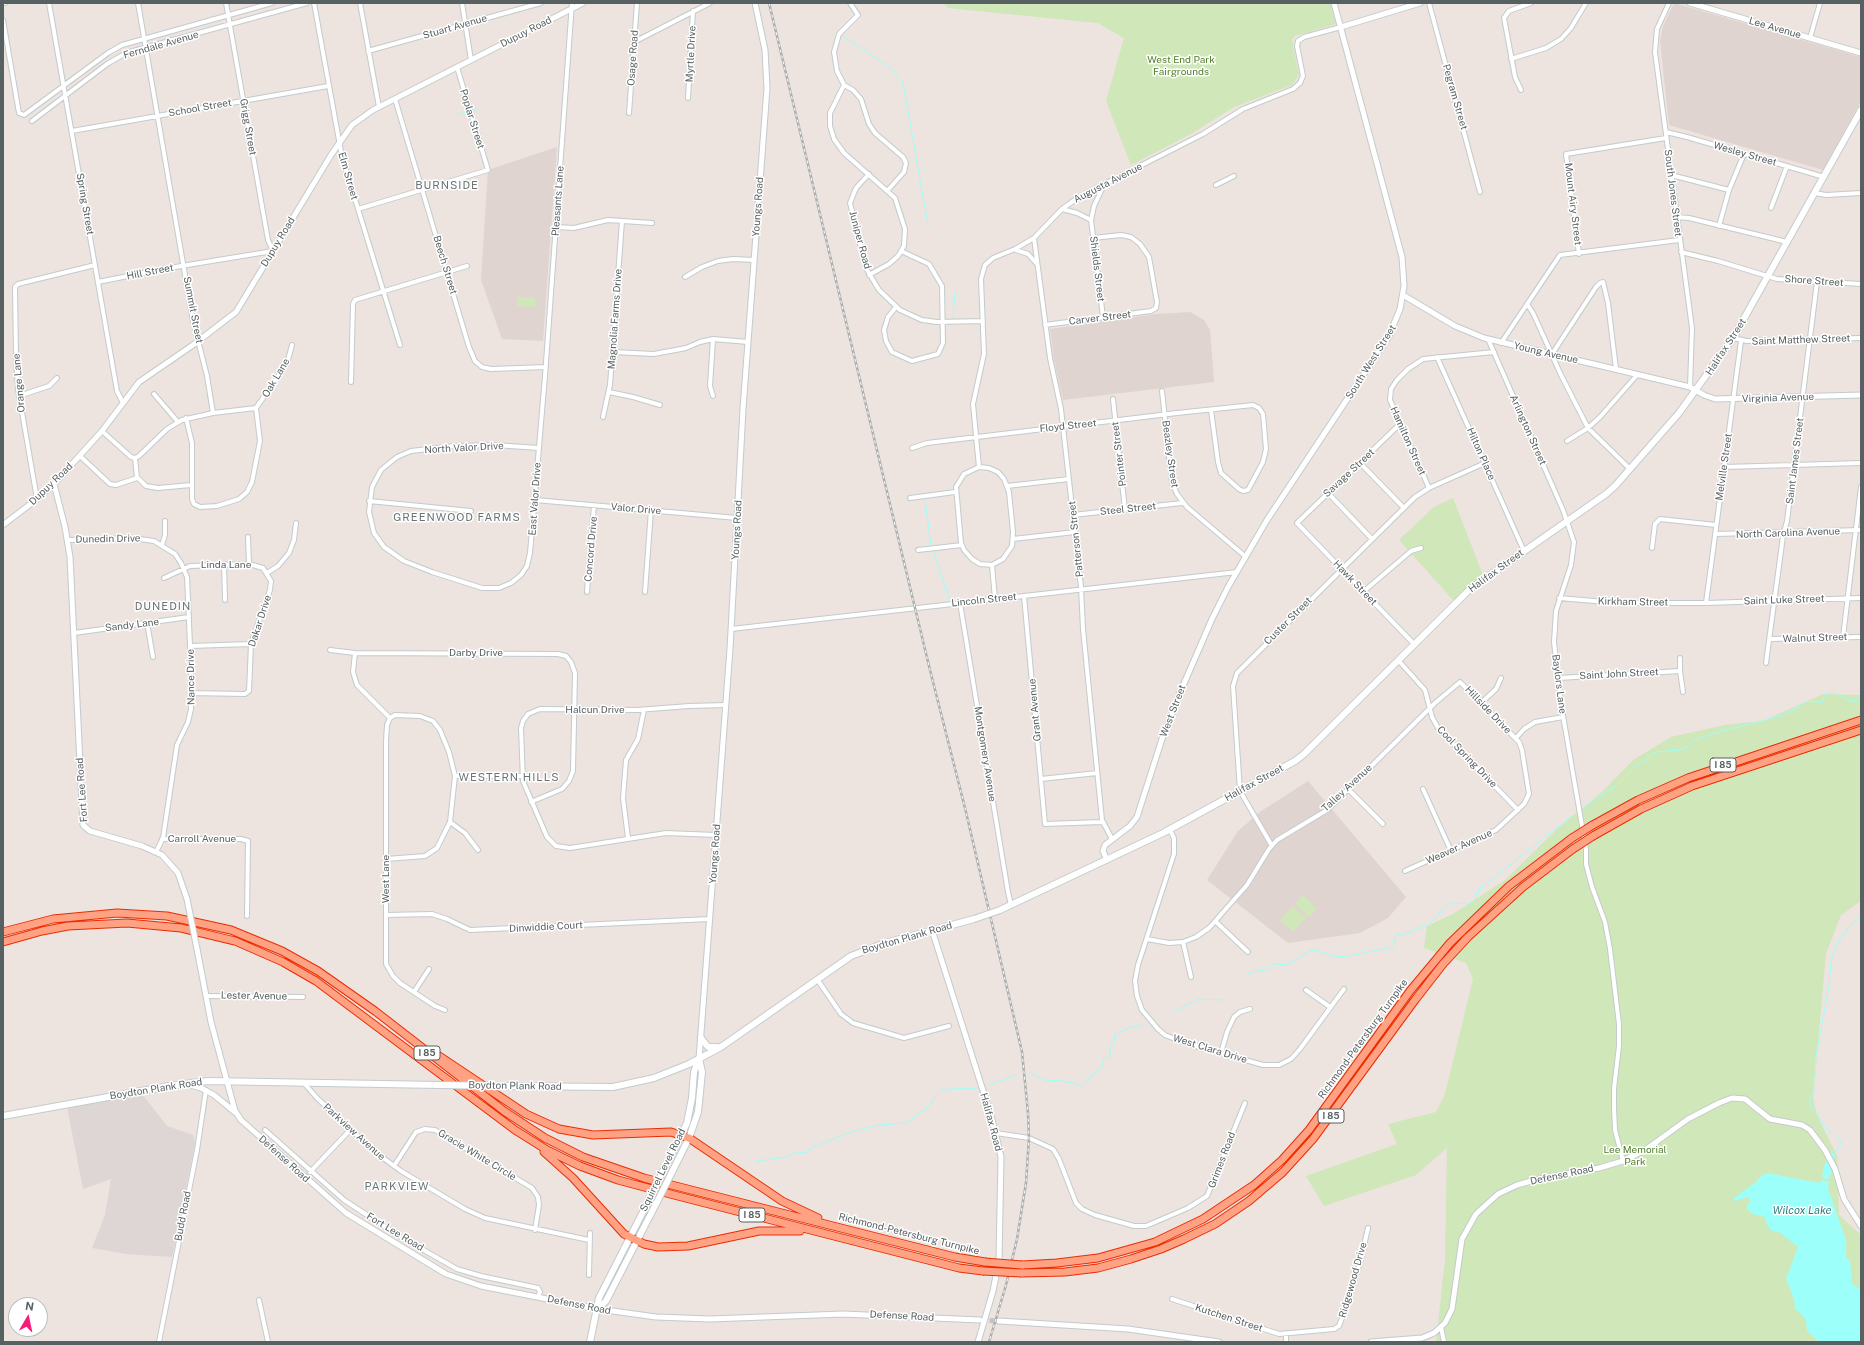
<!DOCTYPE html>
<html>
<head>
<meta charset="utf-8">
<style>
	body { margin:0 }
	#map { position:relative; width:1864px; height:1345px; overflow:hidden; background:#ede3df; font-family:"Public Sans",sans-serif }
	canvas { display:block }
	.frame { position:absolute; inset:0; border:4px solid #586162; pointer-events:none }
	.north { position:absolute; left:8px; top:1297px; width:40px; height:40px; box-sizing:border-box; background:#fff; border:1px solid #bcc0c0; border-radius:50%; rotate:9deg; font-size:11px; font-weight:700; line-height:16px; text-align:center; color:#586162 }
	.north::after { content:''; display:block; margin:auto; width:14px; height:18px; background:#f71b78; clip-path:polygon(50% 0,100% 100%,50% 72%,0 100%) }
</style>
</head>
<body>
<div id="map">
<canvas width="1864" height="1345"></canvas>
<div class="frame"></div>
<div class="north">N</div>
</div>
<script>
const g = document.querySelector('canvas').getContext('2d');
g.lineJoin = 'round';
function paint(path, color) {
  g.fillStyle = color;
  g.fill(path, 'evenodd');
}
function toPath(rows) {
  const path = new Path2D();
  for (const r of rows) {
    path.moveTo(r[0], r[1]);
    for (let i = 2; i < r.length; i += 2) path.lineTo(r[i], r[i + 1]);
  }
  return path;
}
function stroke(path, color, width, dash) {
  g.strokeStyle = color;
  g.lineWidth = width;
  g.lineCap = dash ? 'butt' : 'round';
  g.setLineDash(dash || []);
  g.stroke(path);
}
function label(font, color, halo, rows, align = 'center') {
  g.font = font + ' "Public Sans",sans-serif';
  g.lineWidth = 3;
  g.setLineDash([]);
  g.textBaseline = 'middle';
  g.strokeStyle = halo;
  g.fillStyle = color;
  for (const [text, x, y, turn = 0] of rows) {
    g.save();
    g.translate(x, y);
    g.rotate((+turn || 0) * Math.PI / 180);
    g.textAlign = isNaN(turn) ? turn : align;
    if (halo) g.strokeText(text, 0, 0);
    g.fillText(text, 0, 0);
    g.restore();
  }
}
paint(toPath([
	[142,1094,167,1126,193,1135,195,1143,172,1257,126,1254,92,1248,105,1215,111,1179,83,1189,67,1107]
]), '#ddd6d4');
paint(toPath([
	[1674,3,1861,57,1861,101,1823,170,1669,125,1660,41,1663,26],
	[557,147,543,341,502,339,481,280,488,170],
	[1190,312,1204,320,1210,330,1214,382,1063,400,1054,360,1050,329,1157,314],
	[1308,781,1406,897,1388,918,1360,933,1288,943,1207,880,1238,831,1260,812]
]), '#dfd4d0');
paint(toPath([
	[944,3,1330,3,1336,24,1295,36,1292,40,1299,75,1292,85,1234,107,1191,134,1131,165,1106,101,1124,38,1098,23,948,8],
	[518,297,535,298,535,307,517,306],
	[1453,498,1483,575,1454,601,1399,540,1434,507],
	[1823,694,1861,695,1861,901,1841,915,1826,954,1813,1099,1817,1115,1837,1156,1839,1215,1861,1235,1861,1342,1436,1342,1445,1260,1447,1148,1416,1175,1324,1206,1306,1176,1397,1144,1388,1124,1436,1112,1445,1094,1473,979,1466,963,1424,948,1427,926,1453,914,1505,880,1558,828,1601,793,1633,760,1671,737,1725,725,1763,721],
	[1303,895,1317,909,1309,917,1295,904],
	[1293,906,1306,918,1293,932,1280,920]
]), '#d0e7b9');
paint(toPath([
	[1832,1151,1835,1157,1829,1179,1822,1178,1824,1166],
	[1767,1173,1820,1183,1821,1180,1829,1182,1828,1189,1846,1240,1846,1257,1850,1261,1852,1283,1861,1290,1861,1342,1819,1342,1807,1331,1806,1320,1794,1307,1795,1304,1793,1296,1786,1279,1798,1247,1779,1232,1772,1231,1767,1225,1765,1217,1753,1214,1747,1210,1747,1205,1751,1201,1749,1197,1734,1201,1734,1198,1756,1182,1761,1176]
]), '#9dfff9');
stroke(toPath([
	[843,36,891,68,903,83,928,225],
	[474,110,477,110],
	[457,114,467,112],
	[953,318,955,292],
	[925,500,931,545],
	[934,552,949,598],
	[1584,807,1616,786,1633,769,1656,752,1680,750,1688,747,1693,741,1715,733,1784,715,1806,702,1813,701,1822,703,1826,693,1829,693,1839,694,1849,701,1861,700],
	[1248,976,1250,972,1266,970,1274,964,1288,965,1309,951,1316,950,1333,956,1344,957,1393,947,1396,935,1402,935,1427,925,1435,919,1445,907,1452,903,1468,904,1475,900,1477,892,1482,887,1572,816],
	[1175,1011,1199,999,1223,1000],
	[1031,1073,1047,1081,1057,1080,1073,1083,1080,1086,1083,1085,1093,1074,1101,1069,1104,1058,1110,1057,1110,1047,1114,1042,1115,1035,1129,1028,1143,1025],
	[990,1085,1016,1075],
	[1834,1154,1842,1142,1825,1127,1810,1104,1810,1098,1814,1092,1813,1079,1816,1074,1815,1061,1829,986,1831,962,1836,946,1848,928,1861,916],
	[757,1161,786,1157,798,1152,805,1153,813,1147,851,1132,879,1125,906,1123,930,1106,934,1098,941,1091,954,1088,966,1089,977,1088]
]), '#9dfff9', 1);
stroke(toPath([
	[982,1320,999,1321]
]), '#c8c2c0', 5, [5, 2.5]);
const minor = toPath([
	[3,3,5,3],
	[49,3,117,391,123,403],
	[138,3,193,321,207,376,213,413],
	[314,3,342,157,400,345],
	[360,3,379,107],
	[462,3,471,60],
	[1429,3,1480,192],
	[1669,3,1657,29,1655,52,1692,328,1690,387],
	[3,20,19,113,24,115,108,53,122,45,272,3],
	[1810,38,1820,3],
	[634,42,710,3],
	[368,51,541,3],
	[1511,59,1546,48,1561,39,1571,28,1586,3],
	[844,85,830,113,830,126,834,139,844,153,895,198,905,229,904,246,898,256,889,264,869,275],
	[844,85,853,90,861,99,869,124,875,133,903,157,906,163,904,172,888,190],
	[844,85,837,71,834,52,839,34,858,15,850,3],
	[1521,90,1515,77,1504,18,1509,11,1531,3],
	[688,98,693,11],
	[395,99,469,347,475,361,482,367,491,369,546,367],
	[629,113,637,3],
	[32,121,107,64,126,53,307,3],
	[72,131,328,86],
	[1666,132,1687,137,1824,177],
	[869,174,856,188,850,203,866,268,879,290,900,310,922,320,937,322,983,321],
	[1671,175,1729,190],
	[1216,185,1234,176],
	[1815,193,1826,195,1861,193],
	[1771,208,1787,166],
	[358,209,488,170,457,67],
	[1062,209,1077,213,1091,220],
	[1676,217,1689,218,1787,242],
	[1719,226,1729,190,1744,154],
	[556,227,574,228,608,220,652,223],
	[1034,238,1050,358,1061,409,1081,587,1083,629,1102,820,1112,839],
	[1016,250,1028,254,1037,264],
	[1681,252,1718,261,1777,279,1861,284],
	[1579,254,1566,154,1666,138],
	[685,277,702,267,718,261,733,259,754,260],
	[98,282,163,269,273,251,268,240,226,3],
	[1527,304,1533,313,1561,375,1588,428,1630,469],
	[896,307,888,317,884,330,886,341,892,352,912,361,938,354,943,343,942,286,929,264,901,251],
	[1103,317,1091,220,1094,206,1104,185],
	[1045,325,1151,311,1156,308,1157,302,1149,257,1140,244,1131,237,1121,235,1093,238],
	[1733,338,1747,341,1861,338],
	[713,339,710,386,713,396],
	[1488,339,1563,510,1574,542,1571,565,1556,611,1554,642,1561,704,1586,849,1586,864,1592,887,1605,922,1610,949,1619,1024,1619,1046,1614,1089,1614,1108,1615,1130,1623,1161],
	[1501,343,1560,255,1679,240],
	[613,352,654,354,686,348,700,342,713,339,748,342],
	[1552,354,1596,287,1600,283,1603,282,1608,303,1616,369],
	[1437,357,1524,551],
	[351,382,353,304,355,300,467,266],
	[1162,391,1172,483,1177,494,1187,507,1246,557],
	[609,392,633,397,660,405],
	[154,394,178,422],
	[19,396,49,386,57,378],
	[1113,399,1125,510],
	[256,408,282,371,288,360,292,345],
	[603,417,610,385,622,221],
	[186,418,192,443,192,499,194,504,200,507,217,506,239,499,247,492,252,482,260,441,256,408],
	[1400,424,1297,523,1414,644],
	[102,431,131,457,135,458],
	[1567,441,1588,428,1600,417,1638,374],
	[539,448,495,445,454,446,411,451,397,457,381,470,372,487,369,512,374,533,384,547,404,561,432,572,482,588,499,588,511,583,521,575,527,566,530,553,545,376,572,3],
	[912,448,927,443,1177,413,1253,405,1259,408,1263,414,1266,449,1263,462,1248,490,1243,491,1239,489,1221,473,1218,462,1211,410],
	[80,456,110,484,116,485,137,478],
	[135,458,139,456,167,429,182,420,213,413,256,408],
	[135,458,137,477,146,486,158,488,191,485],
	[1360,463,1404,508],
	[979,467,973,404,984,354,981,279,985,265,993,258,1015,249,1034,238,1062,209,1079,197,1203,134,1243,109,1293,89,1300,83,1303,76,1297,46,1298,41,1304,37,1341,27],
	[979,467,989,468,998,472,1004,479,1009,492,1013,532,1012,546,1003,559,992,565,980,564,972,559,964,550,961,543,956,487,964,474,979,467],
	[1724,467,1861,463],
	[1007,486,1069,479],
	[1429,488,1390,400,1391,389,1397,380,1408,369,1423,359,1494,352],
	[1328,493,1372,539],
	[910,498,955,492],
	[37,499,18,389,16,356,15,287,18,284,95,265],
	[535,500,737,518],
	[369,501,471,511],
	[1073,515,1182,503],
	[1715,534,1861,530],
	[248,537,249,564],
	[1013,539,1075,532],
	[68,540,132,538,154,541,175,554,181,563,187,577,191,668,191,709,188,722,177,745,163,838,156,852],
	[162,545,165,535,165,521],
	[1652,548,1655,524,1660,519,1716,525],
	[918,550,962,545],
	[224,564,225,600],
	[992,565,995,599],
	[267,573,278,566,289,553,294,540,296,523],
	[164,578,190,566,249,564,263,568,271,581,270,590,251,644,249,691,245,694,191,693],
	[587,592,594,505],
	[645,592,651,510],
	[1363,592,1411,551,1421,548],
	[1024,596,1045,824,1102,822],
	[1559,598,1618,603,1706,603,1861,598],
	[960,603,1008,892,1011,905],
	[1706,603,1741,341],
	[147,623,153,657],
	[731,629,1237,572],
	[74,633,189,617],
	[1843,637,1861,487],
	[1770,639,1861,637],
	[190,646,251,644],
	[330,650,355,653,558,654,566,656,571,662,575,673,573,771,569,781,562,789,531,802],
	[355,653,353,672,357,685,390,718],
	[1680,658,1680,671,1683,692],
	[1398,660,1425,690,1432,717,1438,728,1518,810],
	[1766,663,1783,536,1787,521,1817,282],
	[1558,678,1680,671],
	[1481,703,1496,689,1501,678],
	[390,718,387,725,386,741,386,964,393,976,400,983,435,1006,445,1010],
	[1516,738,1524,729,1535,722,1563,717],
	[455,776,522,776],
	[1041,779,1097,773],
	[1348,789,1383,824],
	[1423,789,1451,851],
	[450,822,465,833,478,850],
	[1170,830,1174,838,1174,854,1138,965,1135,981,1137,996,1142,1010,1158,1029,1165,1035,1185,1043,1263,1065,1279,1065,1291,1059,1300,1049,1344,989],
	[716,835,666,833,570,848,556,846,547,837,523,781,521,728,523,721,528,714,540,709,637,710,689,706,726,705],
	[628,838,623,798,626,760,638,739,644,710],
	[162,839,241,839,248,841,247,916],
	[1272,846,1240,791,1233,686,1237,673,1415,497,1429,488,1485,463],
	[386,859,425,856,437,848,450,822,455,776,449,752,440,730,433,721,420,716,395,715,390,718],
	[386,915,432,914,447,919,470,930,710,919],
	[1215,921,1248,952],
	[1147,939,1169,943,1183,942,1196,937,1209,928,1247,885,1269,849,1277,840,1327,810,1435,703,1460,682,1519,742,1522,750,1529,794,1524,804,1496,830,1405,871],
	[1183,942,1191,977],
	[817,979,841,1014,853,1023,904,1038,949,1026],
	[1306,990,1330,1007],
	[414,992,429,969],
	[206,996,303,997],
	[1221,1053,1227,1032,1234,1017,1240,1012,1250,1009],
	[303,1082,317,1098,375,1152,401,1171,465,1209,485,1218,589,1240],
	[265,1130,344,1200,399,1236,457,1269,481,1276,538,1288,540,1292,538,1297],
	[996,1133,1029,1138,1053,1149,1059,1159,1076,1203,1082,1209,1095,1215,1134,1226,1146,1226,1188,1208,1207,1196,1245,1103],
	[394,1166,416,1132,425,1129,435,1130,532,1188,538,1197,539,1205,535,1230],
	[310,1172,351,1129],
	[589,1275,590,1233],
	[1172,1299,1279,1334,1334,1329,1339,1326,1344,1313,1361,1259,1368,1228],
	[259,1300,268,1342],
	[1441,1327,1444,1342],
	[159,1342,197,1150,206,1090],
	[1286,1342,1286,1334]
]);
const tertiary = toPath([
	[1690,3,1861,53],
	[1341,27,1420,3],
	[1403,295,1455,326,1484,338,1690,387,1704,395,1715,399,1861,395],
	[54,484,65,527,70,557,83,825,90,831,142,846,162,855,178,873,187,899],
	[3,525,37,499,54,484,102,431,139,382,193,345,236,312,331,155,352,125,373,110,583,3],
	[1107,860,1103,851,1105,845,1130,826,1137,817,1162,739,1179,695,1212,619,1228,587,1267,520,1389,336,1400,309,1404,286,1402,257,1334,3],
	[932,930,992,1119,1001,1157,999,1260,993,1291,978,1342],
	[197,949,211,1022,235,1111,241,1120,346,1213,446,1274,481,1286,598,1309,656,1317,710,1319,843,1314,980,1320],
	[699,1059,730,649,743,409,767,88,765,50,755,3],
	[187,1084,201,1088,214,1095,236,1113],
	[999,1321,1128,1329,1219,1342],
	[1371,1342,1422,1338,1434,1333,1445,1323,1452,1309,1462,1239,1476,1214,1498,1194,1517,1185,1535,1180,1599,1168,1623,1161,1645,1150,1688,1119,1719,1103,1732,1098,1745,1099,1770,1119,1802,1125,1810,1130,1825,1150,1835,1169,1844,1199,1861,1226]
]);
const secondary = toPath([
	[1000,910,1163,833,1295,761,1303,755,1470,589,1606,494,1615,486,1679,413,1733,338,1861,110],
	[701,1038,708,1047,717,1047],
	[501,1086,613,1087,654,1078,689,1064,721,1047,851,956,885,943,974,919],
	[3,1116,169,1086,208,1081,440,1085],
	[664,1169,687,1123,692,1098,694,1072,699,1059],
	[672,1172,689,1138,698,1112,702,1072,699,1059],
	[598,1309,606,1301,657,1202],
	[590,1342,599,1298,649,1200]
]);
const motorway = toPath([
	[1591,826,1638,800,1688,778,1861,720],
	[1593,836,1641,809,1692,786,1861,730],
	[3,932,53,919,117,913,167,916,231,930,282,951,318,971,375,1011,504,1111,545,1138,583,1157,644,1178,955,1257,985,1262],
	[3,942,42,931,68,926,127,923,181,928,235,941,283,962,316,981,515,1130,547,1150,580,1166,618,1180,674,1195,959,1268,983,1271],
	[433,1052,526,1114,559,1129,593,1135,671,1132,689,1138,782,1201,818,1218],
	[544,1152,573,1178,624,1234,644,1244,658,1247,688,1246,759,1231,800,1231],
	[1022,1265,1057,1263,1098,1258,1155,1242,1203,1219,1254,1185,1282,1160,1309,1130,1410,991,1450,943,1509,886,1572,838],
	[1021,1273,1065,1272,1098,1268,1131,1259,1161,1249,1184,1239,1215,1224,1249,1201,1283,1172,1313,1139,1415,1000,1443,964,1468,937,1523,887,1573,849]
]);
stroke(minor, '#c3cbcc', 6);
stroke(tertiary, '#c3cbcc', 7);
stroke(secondary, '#c3ccce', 8);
stroke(motorway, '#ec2c00', 9);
stroke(minor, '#fff', 4);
stroke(tertiary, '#fff', 5);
stroke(secondary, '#fff', 6);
stroke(motorway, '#ffa284', 7);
const rail = toPath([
	[769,3,930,670,965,808,1022,1052,1028,1113,1029,1138,1026,1183,1017,1239,1006,1285,989,1342]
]);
stroke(rail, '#adafaf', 2.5);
stroke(rail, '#fff', 1, [3]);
const tertiaryBridge = toPath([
	[187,899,197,949]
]);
const secondaryBridge = toPath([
	[974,919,1000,910],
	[440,1085,501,1086],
	[649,1200,664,1169],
	[657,1202,672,1172]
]);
const motorwayBridge = toPath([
	[1572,838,1591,826],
	[1573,849,1593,836],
	[985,1262,1022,1265],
	[983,1271,1021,1273]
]);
stroke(tertiaryBridge, '#c3cbcc', 7, []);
stroke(secondaryBridge, '#c3ccce', 8, []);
stroke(motorwayBridge, '#ec2c00', 9, []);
stroke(tertiaryBridge, '#fff', 5);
stroke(secondaryBridge, '#fff', 6);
stroke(motorwayBridge, '#ffa284', 7);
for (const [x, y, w] of [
	[1723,765,26],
	[427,1053,26],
	[1331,1116,26],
	[752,1215,26]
]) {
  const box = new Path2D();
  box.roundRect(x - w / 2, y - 7, w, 14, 3);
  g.fillStyle = '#fff';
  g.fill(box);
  stroke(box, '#586162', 1);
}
label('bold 9px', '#586162', null, [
	["I 85",1723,765],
	["I 85",427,1053],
	["I 85",1331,1116],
	["I 85",752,1215]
]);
label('10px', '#586162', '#fff', [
	["Stuart Avenue",455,27,-16],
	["Lee Avenue",1775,28,16],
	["Dupuy Road",526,32,-27],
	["Ferndale Avenue",161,45,-16],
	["Myrtle Drive",691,54,-87],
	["Osage Road",633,58,-86],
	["Pegram Street",1455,97,74],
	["School Street",200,108,-10],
	["Poplar Street",472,119,73],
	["Grigg Street",248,127,80],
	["Wesley Street",1745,154,16],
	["Elm Street",348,176,74],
	["Augusta Avenue",1108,183,-27],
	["South Jones Street",1673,193,83],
	["Pleasants Lane",558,201,-86],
	["Spring Street",85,204,80],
	["Mount Airy Street",1573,204,83],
	["Youngs Road",758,207,-86],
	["Juniper Road",860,240,75],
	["Dupuy Road",278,242,-59],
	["Beech Street",445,265,73],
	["Shields Street",1097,269,83],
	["Hill Street",150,272,-11],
	["Shore Street",1814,281,4],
	["Summit Street",193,310,79],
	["Carver Street",1100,318,-7],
	["Magnolia Farms Drive",615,319,-86],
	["Saint Matthew Street",1801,340,-2],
	["Halifax Street",1726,347,-57],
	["Young Avenue",1546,353,13],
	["South West Street",1371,362,-58],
	["Oak Lane",276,378,-59],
	["Orange Lane",19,383,-95],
	["Virginia Avenue",1778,398,-2],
	["Floyd Street",1068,426,-6],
	["Arlington Street",1528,430,66],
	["Hamilton Street",1408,441,66],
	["North Valor Drive",464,448,-3],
	["Pointer Street",1119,454,-97],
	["Beazley Street",1170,454,82],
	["Hilton Place",1481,454,66],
	["Saint James Street",1795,461,-83],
	["Melville Street",1724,467,-82],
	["Savage Street",1349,473,-43],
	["Dupuy Road",51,484,-44],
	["East Valor Drive",535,499,-86],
	["Valor Drive",636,509,5],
	["Steel Street",1128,509,-6],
	["Youngs Road",737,530,-87],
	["North Carolina Avenue",1788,533,-2],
	["Dunedin Drive",108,539,-1],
	["Patterson Street",1076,539,-96],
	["Concord Drive",591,549,-85],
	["Linda Lane",226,565],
	["Halifax Street",1496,571,-36],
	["Hawk Street",1355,583,46],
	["Lincoln Street",984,600,-6],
	["Saint Luke Street",1784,600,-2],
	["Kirkham Street",1633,602,1],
	["Dakar Drive",260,621,-72],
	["Custer Street",1288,621,-45],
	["Sandy Lane",132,625,-7],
	["Walnut Street",1815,638,-2],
	["Darby Drive",476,653],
	["Saint John Street",1619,674,-3],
	["Nance Drive",191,677,-91],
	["Baylors Lane",1559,684,83],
	["Halcun Drive",595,710],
	["Grant Avenue",1035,710,-95],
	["Hillside Drive",1488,710,46],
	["West Street",1173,711,-69],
	["Montgomery Avenue",985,754,81],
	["Cool Spring Drive",1467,757,46],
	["Halifax Street",1254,783,-29],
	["Talley Avenue",1347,788,-43],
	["Fort Lee Road",82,790,-94],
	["Carroll Avenue",202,839],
	["Weaver Avenue",1459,847,-24],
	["Youngs Road",715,854,-86],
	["West Lane",386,879,-90],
	["Dinwiddie Court",546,927,-3],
	["Boydton Plank Road",907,938,-16],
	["Lester Avenue",254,996,1],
	["Richmond-Petersburg Turnpike",1363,1039,-54],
	["West Clara Drive",1210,1049,17],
	["Boydton Plank Road",515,1086,1],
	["Boydton Plank Road",156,1089,-9],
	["Halifax Road",991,1122,75],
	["Parkview Avenue",354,1132,42],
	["Gracie White Circle",477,1155,31],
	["Defense Road",284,1159,42],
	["Grimes Road",1222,1160,-69],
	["Squirrel Level Road",663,1170,-64],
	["Defense Road",1562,1175,-12],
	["Budd Road",183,1216,-79],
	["Fort Lee Road",395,1232,31],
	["Richmond-Petersburg Turnpike",909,1234,14],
	["Ridgewood Drive",1353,1280,-74],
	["Defense Road",579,1305,11],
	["Defense Road",902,1316,3],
	["Kutchen Street",1229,1318,18]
]);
label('10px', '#517e2b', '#fff', [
	["West End Park",1181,60],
	["Fairgrounds",1181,72],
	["Lee Memorial",1635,1150],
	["Park",1635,1162]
]);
g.letterSpacing = '1px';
label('11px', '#697474', '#fff', [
	["BURNSIDE",447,186],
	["GREENWOOD FARMS",457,518],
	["DUNEDIN",163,607],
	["WESTERN HILLS",509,778],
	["PARKVIEW",397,1187]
]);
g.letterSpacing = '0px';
label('italic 11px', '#278081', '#fff', [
	["Wilcox Lake",1802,1211]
]);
</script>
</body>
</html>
